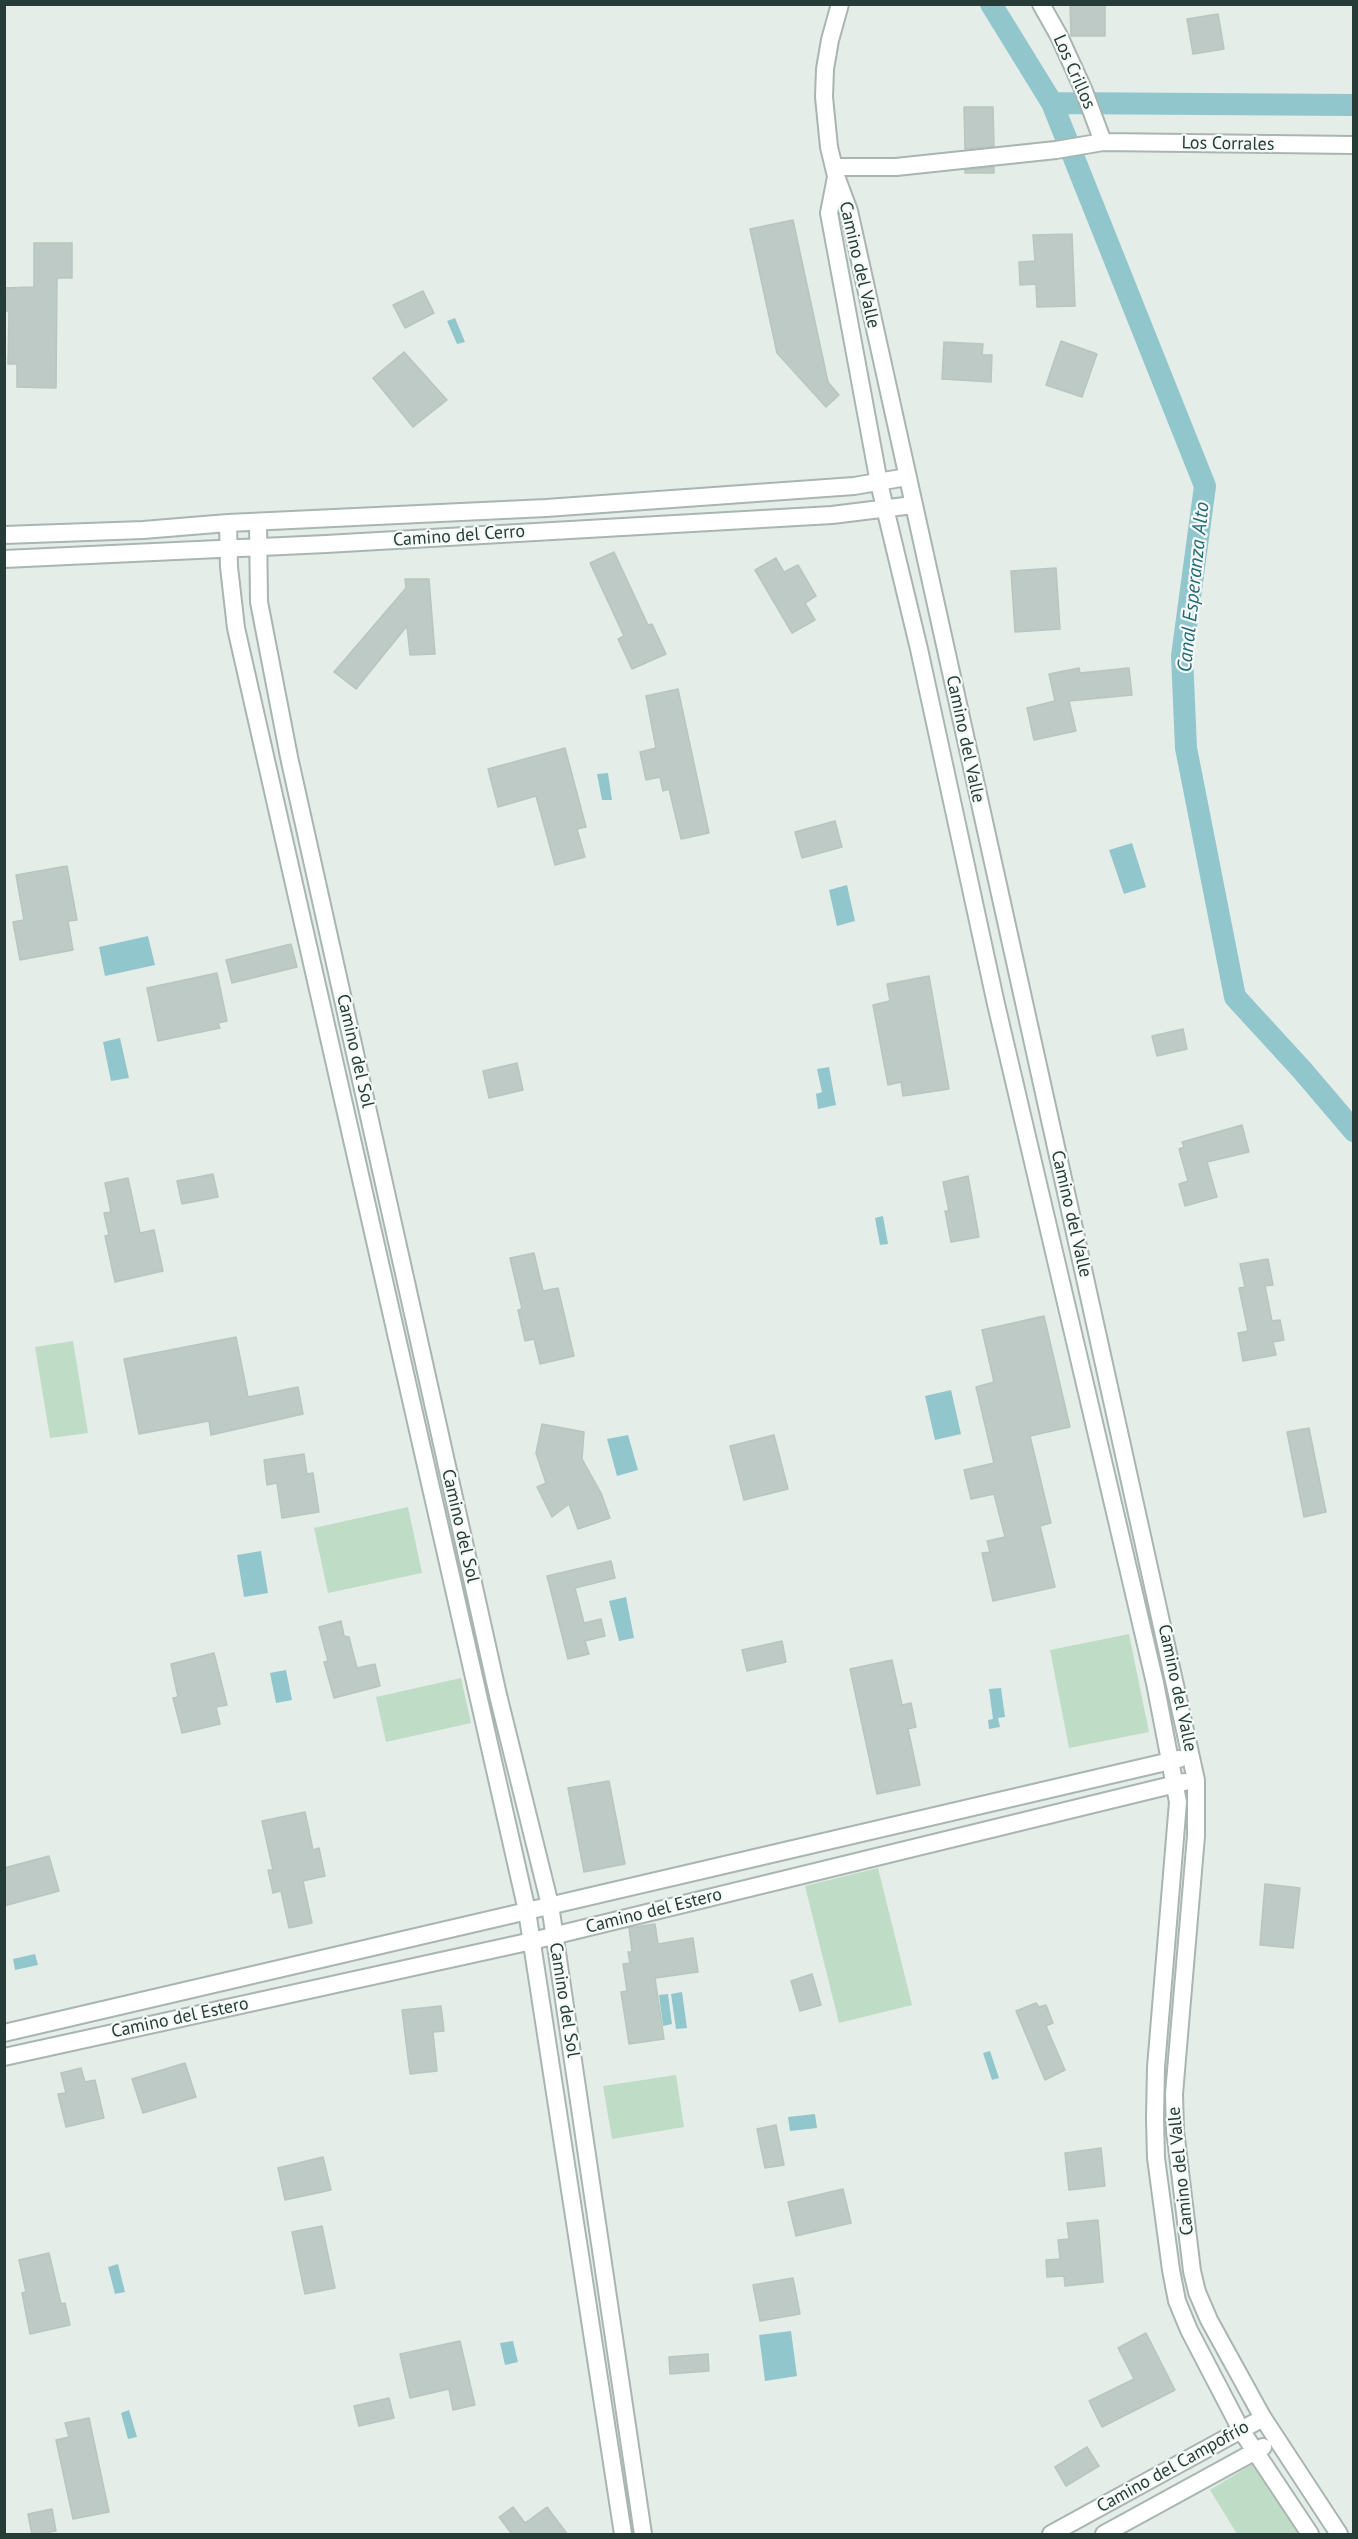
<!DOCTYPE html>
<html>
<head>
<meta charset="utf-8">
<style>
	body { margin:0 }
	#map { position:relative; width:1358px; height:2539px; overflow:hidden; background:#e5ede9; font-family:"PT Sans",sans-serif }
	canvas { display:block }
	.frame { position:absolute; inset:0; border:6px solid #253d36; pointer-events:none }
</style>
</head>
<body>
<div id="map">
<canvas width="1358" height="2539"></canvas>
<div class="frame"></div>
</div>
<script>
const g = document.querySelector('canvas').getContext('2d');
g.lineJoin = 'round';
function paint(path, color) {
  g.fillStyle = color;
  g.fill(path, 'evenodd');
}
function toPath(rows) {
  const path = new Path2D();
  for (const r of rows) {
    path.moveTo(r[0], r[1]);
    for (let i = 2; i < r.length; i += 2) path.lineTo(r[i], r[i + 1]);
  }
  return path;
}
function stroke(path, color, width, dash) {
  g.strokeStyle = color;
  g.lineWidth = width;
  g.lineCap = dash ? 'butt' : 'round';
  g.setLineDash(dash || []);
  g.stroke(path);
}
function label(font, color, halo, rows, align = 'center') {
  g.font = font + ' "PT Sans",sans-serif';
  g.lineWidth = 4.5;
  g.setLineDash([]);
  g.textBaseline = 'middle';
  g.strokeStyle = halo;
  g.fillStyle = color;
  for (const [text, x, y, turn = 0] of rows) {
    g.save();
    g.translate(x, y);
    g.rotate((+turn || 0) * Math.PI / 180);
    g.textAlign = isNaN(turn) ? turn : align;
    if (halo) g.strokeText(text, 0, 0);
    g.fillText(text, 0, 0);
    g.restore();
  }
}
paint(toPath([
	[73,1341,88,1433,50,1438,35,1347],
	[408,1507,422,1573,328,1593,314,1528],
	[1129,1634,1149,1732,1069,1748,1050,1650],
	[461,1678,471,1723,386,1742,376,1697],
	[878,1868,912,2005,839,2023,805,1886],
	[676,2075,684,2127,612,2139,603,2086],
	[1254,2463,1299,2534,1237,2534,1210,2490]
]), '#bfdcc6');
paint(toPath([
	[455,318,465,342,457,344,447,321],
	[608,773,612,800,602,800,597,774],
	[1132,843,1146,887,1124,894,1109,850],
	[847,885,855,921,837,926,829,890],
	[148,936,155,965,105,976,99,947],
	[120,1038,129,1078,111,1081,103,1042],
	[829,1067,836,1105,818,1109,816,1094,822,1092,817,1069],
	[883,1216,888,1244,880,1245,875,1218],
	[951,1390,961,1434,935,1440,925,1396],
	[628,1435,638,1470,617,1476,607,1439],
	[261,1551,268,1593,244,1597,237,1555],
	[626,1597,634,1638,619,1641,609,1601],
	[286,1670,292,1700,276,1703,270,1673],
	[1001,1688,1005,1717,998,1718,1000,1727,989,1729,988,1720,993,1719,989,1689],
	[35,1954,38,1965,15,1970,13,1959],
	[682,1992,687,2028,676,2029,671,1994],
	[668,1994,672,2024,663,2026,659,1995],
	[990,2051,999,2078,992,2080,983,2053],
	[815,2114,817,2128,790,2131,788,2117],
	[118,2264,125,2292,115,2294,108,2267],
	[791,2331,797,2376,765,2381,759,2335],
	[513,2341,518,2362,505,2365,500,2343],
	[129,2410,137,2437,128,2439,121,2413]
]), '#91c6cd');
stroke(toPath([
	[991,4,1052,103,1205,486,1182,656,1186,748,1235,997,1302,1070,1354,1131],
	[1052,103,1354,105]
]), '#91c6cd', 22);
const building = toPath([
	[1070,4,1105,4,1105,36,1071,36,1070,4],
	[1218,14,1224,49,1193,54,1187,19,1218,14],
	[964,107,993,107,994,146,965,149,964,107],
	[994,167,994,173,965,173,965,170,994,167],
	[793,220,828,382,839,395,826,407,777,353,750,229,793,220],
	[1072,234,1075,306,1037,307,1036,284,1020,285,1019,262,1035,261,1033,235,1072,234],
	[34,243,72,243,72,278,57,278,56,388,17,387,17,364,8,364,9,311,4,311,4,288,34,287,34,243],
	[423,291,434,313,405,328,393,305,423,291],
	[1061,341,1097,354,1082,397,1046,385,1061,341],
	[944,342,983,344,982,355,992,355,991,382,942,379,944,342],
	[404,352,447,400,413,427,373,378,404,352],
	[614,552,648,625,652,624,666,654,632,669,618,639,624,636,590,563,614,552],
	[776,558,784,572,798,565,816,596,805,603,815,620,792,633,755,570,776,558],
	[1056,568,1060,629,1015,632,1011,571,1056,568],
	[405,579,429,579,435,654,410,655,407,626,356,689,334,672,406,588,405,579],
	[1079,668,1080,673,1129,668,1132,695,1069,701,1076,731,1034,740,1027,708,1055,701,1049,674,1079,668],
	[678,689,709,833,681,839,669,789,663,791,660,777,646,780,640,752,656,748,646,696,678,689],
	[565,748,586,827,577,829,585,857,555,865,536,796,498,807,488,769,565,748],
	[835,821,842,847,802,858,795,832,835,821],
	[67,866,77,920,68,921,73,950,20,960,13,922,24,920,16,875,67,866],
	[291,944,297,967,232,983,226,960,291,944],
	[217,973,227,1021,218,1023,220,1028,158,1041,147,988,217,973],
	[929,976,949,1089,903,1096,901,1082,888,1085,873,1005,890,1001,887,984,929,976],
	[1183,1029,1187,1049,1157,1056,1152,1036,1183,1029],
	[517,1063,523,1090,489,1098,483,1071,517,1063],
	[1242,1125,1249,1152,1207,1162,1217,1197,1185,1206,1179,1184,1188,1181,1179,1149,1184,1147,1182,1142,1242,1125],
	[213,1174,218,1197,182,1204,177,1181,213,1174],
	[968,1176,979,1237,951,1242,945,1211,949,1211,943,1182,968,1176],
	[128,1178,140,1233,154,1230,163,1271,115,1282,105,1236,109,1235,104,1213,111,1212,105,1183,128,1178],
	[534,1253,543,1291,558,1288,574,1356,540,1364,534,1339,525,1341,518,1310,522,1309,510,1258,534,1253],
	[1268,1259,1273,1285,1265,1286,1272,1321,1280,1320,1284,1340,1273,1342,1276,1355,1243,1361,1238,1333,1248,1331,1239,1288,1245,1287,1240,1264,1268,1259],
	[1044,1316,1070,1427,1030,1436,1051,1523,1040,1526,1055,1587,993,1601,982,1553,990,1552,987,1541,1005,1537,994,1494,971,1499,964,1470,994,1463,976,1387,994,1382,982,1330,1044,1316],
	[236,1337,248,1397,298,1387,303,1414,211,1435,209,1421,139,1434,124,1359,236,1337],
	[542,1424,584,1432,582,1459,601,1493,610,1518,578,1529,569,1504,552,1517,537,1487,546,1483,536,1453,542,1424],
	[1309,1428,1326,1512,1304,1517,1287,1432,1309,1428],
	[774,1435,788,1489,744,1500,730,1446,774,1435],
	[304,1454,307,1474,313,1473,319,1512,282,1518,277,1483,267,1485,264,1460,304,1454],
	[611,1561,615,1578,575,1588,584,1623,601,1619,605,1636,585,1641,589,1654,568,1659,547,1576,611,1561],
	[341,1621,344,1636,349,1637,357,1668,375,1664,380,1686,334,1698,324,1662,328,1661,319,1627,341,1621],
	[782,1641,786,1662,747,1671,742,1650,782,1641],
	[214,1653,227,1705,216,1707,220,1724,182,1733,173,1698,178,1697,171,1664,214,1653],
	[892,1660,902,1705,911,1703,916,1727,908,1729,920,1785,877,1794,850,1669,892,1660],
	[609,1781,625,1864,584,1872,568,1788,609,1781],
	[305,1812,313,1850,319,1848,325,1876,303,1881,312,1923,289,1928,281,1891,273,1893,268,1870,273,1870,262,1821,305,1812],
	[49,1856,59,1891,4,1906,4,1868,49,1856],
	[1265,1884,1300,1888,1293,1948,1260,1945,1265,1884],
	[655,1924,658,1944,693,1938,698,1972,655,1978,664,2039,629,2044,621,1992,627,1991,623,1964,630,1963,628,1952,632,1952,629,1928,655,1924],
	[812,1974,821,2005,800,2011,791,1981,812,1974],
	[1036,2003,1039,2007,1046,2005,1053,2023,1046,2026,1065,2070,1045,2080,1016,2011,1036,2003],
	[441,2006,444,2031,433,2032,437,2071,410,2074,402,2010,441,2006],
	[185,2063,196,2097,143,2113,132,2079,185,2063],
	[81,2068,85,2082,95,2080,104,2118,66,2127,58,2094,66,2093,61,2073,81,2068],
	[776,2125,784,2165,765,2168,757,2129,776,2125],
	[1101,2148,1105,2186,1069,2190,1065,2153,1101,2148],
	[323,2157,331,2190,285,2200,278,2168,323,2157],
	[843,2189,851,2223,796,2236,788,2202,843,2189],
	[1098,2220,1103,2282,1065,2286,1064,2276,1047,2277,1046,2260,1060,2259,1058,2240,1069,2239,1067,2223,1098,2220],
	[322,2226,335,2288,305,2294,292,2232,322,2226],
	[49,2253,61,2304,65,2303,70,2325,30,2334,22,2293,26,2292,19,2260,49,2253],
	[793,2278,800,2314,760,2321,753,2285,793,2278],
	[1146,2333,1175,2390,1102,2427,1089,2401,1134,2379,1118,2348,1146,2333],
	[460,2341,475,2405,453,2410,449,2389,410,2398,400,2354,460,2341],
	[708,2354,709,2371,670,2374,669,2357,708,2354],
	[389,2398,394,2418,359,2426,354,2406,389,2398],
	[89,2418,109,2512,73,2519,56,2440,69,2437,65,2423,89,2418],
	[1087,2447,1099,2466,1066,2486,1055,2467,1087,2447],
	[513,2507,525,2523,547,2507,568,2535,509,2535,511,2533,499,2517,513,2507],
	[52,2509,56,2531,32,2535,28,2514,52,2509]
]);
paint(building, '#bdcac5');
stroke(building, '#b7c6bf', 1.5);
const minor = toPath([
	[840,4,830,40,825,69,824,97,829,147,836,176,849,211,1196,1780,1196,1836,1174,2094,1175,2130,1192,2271,1197,2292,1209,2320,1263,2418,1339,2534],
	[1041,4,1059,36,1084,91,1103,142],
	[835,167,896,167,1056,150,1103,142,1354,145],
	[836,177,829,213,879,483,919,649,996,1004,1155,1683,1178,1802,1156,2067,1155,2118,1156,2158,1171,2270,1177,2301,1189,2330,1241,2430,1310,2534],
	[258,522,259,602,289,757,498,1695,550,1905,643,2534],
	[228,523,229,567,236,628,527,1911,623,2534],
	[4,535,143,530,228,523,546,508,854,486,907,477],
	[4,559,326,544,832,515,913,505],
	[4,2033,1179,1759],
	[4,2057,532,1941,1184,1782],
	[1051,2534,1263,2418],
	[1104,2534,1263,2447]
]);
stroke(minor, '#a8b5b0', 20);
stroke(minor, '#fff', 16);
label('18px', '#253d36', '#f5f9f7', [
	["Los Crillos",1074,72,66],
	["Los Corrales",1228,144,1],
	["Camino del Valle",859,265,77],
	["Camino del Cerro",459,536,-4],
	["Camino del Valle",965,739,78],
	["Camino del Sol",355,1051,77],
	["Camino del Valle",1071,1214,77],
	["Camino del Sol",460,1526,77],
	["Camino del Valle",1177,1688,78],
	["Camino del Estero",654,1911,-14],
	["Camino del Sol",564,2000,81],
	["Camino del Estero",180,2018,-12],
	["Camino del Valle",1181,2171,-96],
	["Camino del Campofrío",1173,2467,-29]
]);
label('italic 20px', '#236a75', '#f5f9f7', [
	["Canal Esperanza Alto",1194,587,-84]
]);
</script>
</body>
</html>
